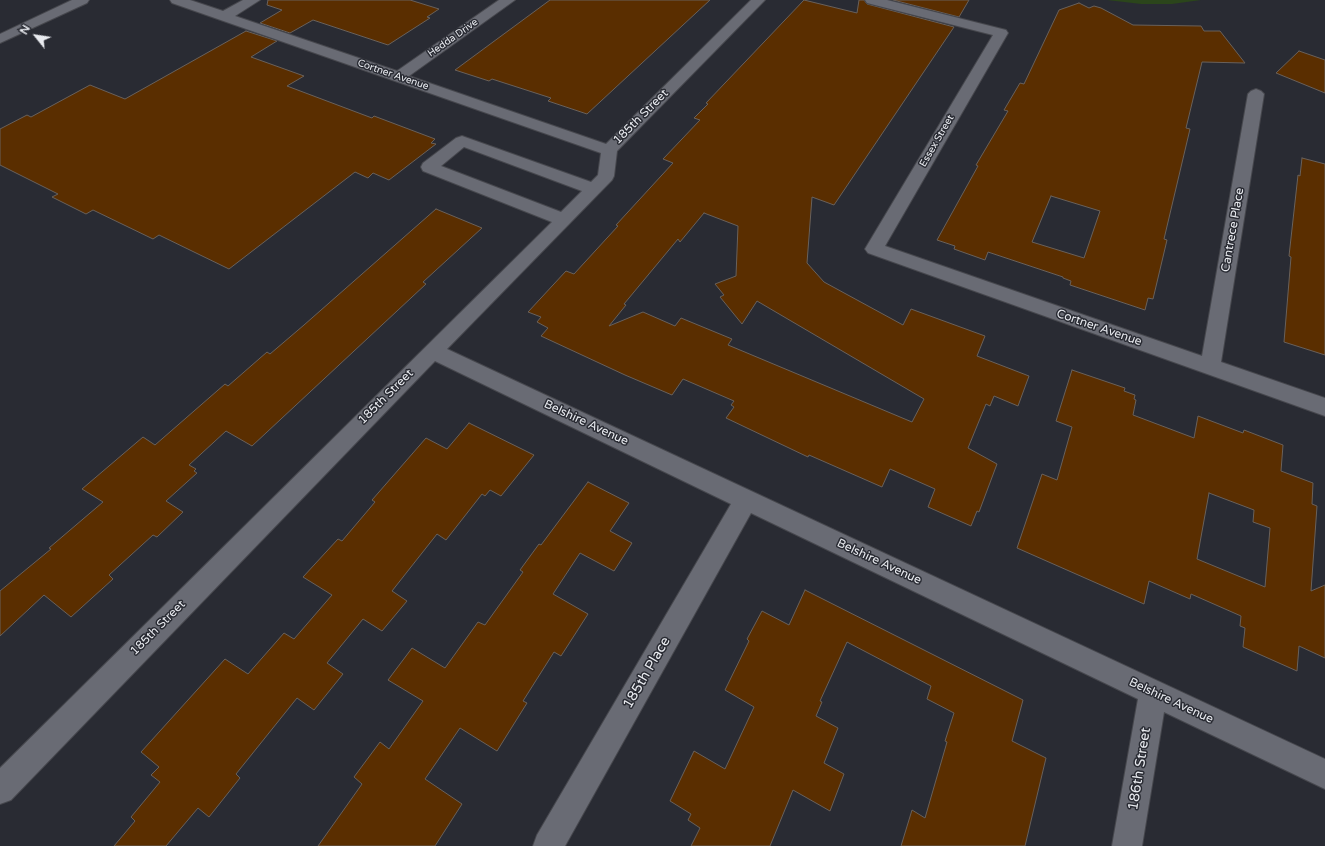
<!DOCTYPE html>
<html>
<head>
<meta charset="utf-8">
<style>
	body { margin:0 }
	#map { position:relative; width:1325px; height:846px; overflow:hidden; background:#292b33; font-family:"Varela Round",sans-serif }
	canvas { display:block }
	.north { position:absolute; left:16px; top:16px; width:40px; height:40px; -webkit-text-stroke:3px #292b33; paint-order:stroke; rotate:300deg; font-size:11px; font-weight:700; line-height:16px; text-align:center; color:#e9ebf0 }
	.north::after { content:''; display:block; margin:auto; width:14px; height:18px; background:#e9ebf0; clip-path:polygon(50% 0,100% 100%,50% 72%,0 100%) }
</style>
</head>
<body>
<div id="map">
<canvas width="1325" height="846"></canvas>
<div class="north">N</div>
</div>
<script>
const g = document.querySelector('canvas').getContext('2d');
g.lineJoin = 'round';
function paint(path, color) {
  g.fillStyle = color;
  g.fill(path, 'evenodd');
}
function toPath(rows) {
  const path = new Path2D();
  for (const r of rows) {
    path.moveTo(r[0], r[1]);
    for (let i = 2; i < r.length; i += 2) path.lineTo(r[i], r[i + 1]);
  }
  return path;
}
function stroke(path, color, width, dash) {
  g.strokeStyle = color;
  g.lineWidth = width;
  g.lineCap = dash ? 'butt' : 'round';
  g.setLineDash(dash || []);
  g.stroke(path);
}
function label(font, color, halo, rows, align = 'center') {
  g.font = font + ' "Varela Round",sans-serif';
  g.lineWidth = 3;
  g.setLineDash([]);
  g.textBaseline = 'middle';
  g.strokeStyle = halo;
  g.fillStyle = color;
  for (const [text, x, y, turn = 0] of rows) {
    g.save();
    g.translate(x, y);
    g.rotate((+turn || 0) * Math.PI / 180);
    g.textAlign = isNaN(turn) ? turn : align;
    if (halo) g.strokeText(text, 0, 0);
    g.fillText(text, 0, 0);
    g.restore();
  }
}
paint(toPath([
	[1107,0,1201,0,1172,4,1141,4]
]), '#2b451b');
const building = toPath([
	[268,0,410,0,439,9,427,17,430,18,388,45,313,20,290,33,260,23,282,10,267,5,268,0],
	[550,0,710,0,587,114,548,101,551,98,492,79,489,81,455,70,550,0],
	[804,0,857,13,859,0,864,0,867,4,954,27,834,205,812,197,807,263,824,282,903,325,911,309,985,336,977,356,1029,376,1018,406,994,396,990,406,986,404,968,448,997,464,979,512,977,511,971,526,928,507,935,489,890,469,882,487,809,455,808,457,726,418,734,407,731,405,734,401,683,379,672,395,625,375,541,336,548,328,537,322,541,317,528,312,566,271,574,274,618,226,616,225,673,163,663,159,700,120,694,118,708,104,706,103,804,0],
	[704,213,738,226,736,276,715,284,724,295,720,297,742,324,757,301,924,399,912,422,728,345,732,339,681,318,675,326,643,312,609,326,626,305,624,304,678,239,680,242,704,213],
	[893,0,969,0,959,17,893,0],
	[1079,3,1089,8,1094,6,1101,8,1133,25,1201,26,1204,31,1220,31,1245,63,1202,62,1186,128,1190,129,1164,239,1167,240,1153,299,1148,298,1145,310,1070,285,1071,281,1063,278,1063,277,988,252,985,260,954,249,955,246,937,240,978,166,976,165,1008,111,1004,110,1020,83,1024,84,1059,10,1079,3],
	[1051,196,1100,211,1084,258,1032,242,1051,196],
	[246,31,277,41,251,57,304,76,287,86,372,118,374,116,435,139,431,143,436,144,389,180,373,173,368,178,355,172,229,269,159,235,153,239,93,210,86,214,52,197,58,194,0,165,0,129,27,115,31,117,90,85,125,99,246,31],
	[1299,51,1325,60,1325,93,1276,73,1299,51],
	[1302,158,1325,164,1325,355,1284,342,1291,257,1289,256,1298,175,1300,176,1302,158],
	[436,209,482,228,423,282,426,284,252,446,226,431,189,465,196,469,194,471,197,473,166,501,183,512,157,537,153,535,109,575,113,579,71,617,44,595,0,636,0,591,51,549,49,548,103,502,82,489,143,437,155,445,225,384,228,386,267,352,270,354,304,325,436,209],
	[1072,370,1125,388,1124,391,1135,395,1134,399,1136,400,1133,415,1194,438,1198,416,1243,433,1244,430,1283,445,1281,471,1313,483,1312,504,1317,506,1311,591,1325,585,1325,658,1299,646,1297,671,1243,647,1245,628,1240,626,1241,616,1191,594,1190,599,1149,581,1144,604,1017,548,1042,474,1057,480,1072,427,1056,421,1072,370],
	[1209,493,1254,510,1253,522,1270,528,1265,587,1197,559,1209,493],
	[469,423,534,455,501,496,490,490,485,496,482,494,446,540,437,534,392,591,407,601,382,631,363,619,327,663,343,674,314,710,297,698,236,774,240,778,209,817,198,808,166,846,114,846,135,821,131,817,160,782,151,775,159,767,141,752,225,659,248,674,284,633,294,639,332,595,303,577,338,539,342,541,375,502,372,500,426,438,447,449,469,423],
	[588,482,629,503,610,531,632,543,614,571,580,553,553,594,588,614,561,656,554,652,523,701,527,703,497,751,460,728,425,779,462,804,435,846,318,846,362,784,354,777,380,742,389,749,423,701,388,680,412,648,445,668,478,622,485,625,523,572,520,570,539,544,541,545,588,482],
	[805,590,1023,700,1012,741,1046,758,1025,846,901,846,912,810,925,818,947,742,945,741,954,713,927,699,931,686,847,642,820,701,822,702,816,716,838,728,824,763,844,774,830,811,793,790,770,846,691,846,700,828,688,820,691,814,670,801,694,751,725,769,754,707,725,690,749,641,747,639,762,611,789,625,805,590]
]);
paint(building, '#5a2e00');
stroke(building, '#69615b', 1);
const minor = toPath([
	[72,0,89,0,87,3,0,43,0,34,72,0],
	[170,0,190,0,223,11,243,0,260,0,235,16,397,71,499,0,515,0,409,76,606,144,751,0,765,0,617,151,614,176,612,180,447,349,1325,759,1325,789,1164,712,1142,846,1112,846,1138,699,751,513,565,846,533,846,537,835,731,504,435,361,11,800,0,804,0,768,552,222,423,171,421,167,423,163,456,138,462,136,591,182,598,175,601,153,172,3,170,0],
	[464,147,582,191,561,212,441,166,464,147],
	[865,0,887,0,1006,30,1008,33,885,246,1202,356,1248,94,1251,91,1256,89,1261,91,1264,94,1221,362,1325,398,1325,416,868,253,865,249,993,35,867,3,865,0]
]);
stroke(minor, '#46474d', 2);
paint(minor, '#696b74');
label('10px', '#e9ebf0', '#292b33', [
	["Hedda Drive",453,38,-35],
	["Cortner Avenue",393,75,19],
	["Essex Street",937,141,-60]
]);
label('12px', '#e9ebf0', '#292b33', [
	["185th Street",641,117,-45],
	["Cantrece Place",1233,230,-80],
	["Cortner Avenue",1099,328,19],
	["185th Street",386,397,-45],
	["Belshire Avenue",586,423,25],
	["Belshire Avenue",879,562,25],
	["185th Street",158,628,-45],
	["Belshire Avenue",1171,701,25]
]);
label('14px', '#e9ebf0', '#292b33', [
	["185th Place",647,673,-60],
	["186th Street",1140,769,-81]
]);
</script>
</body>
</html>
